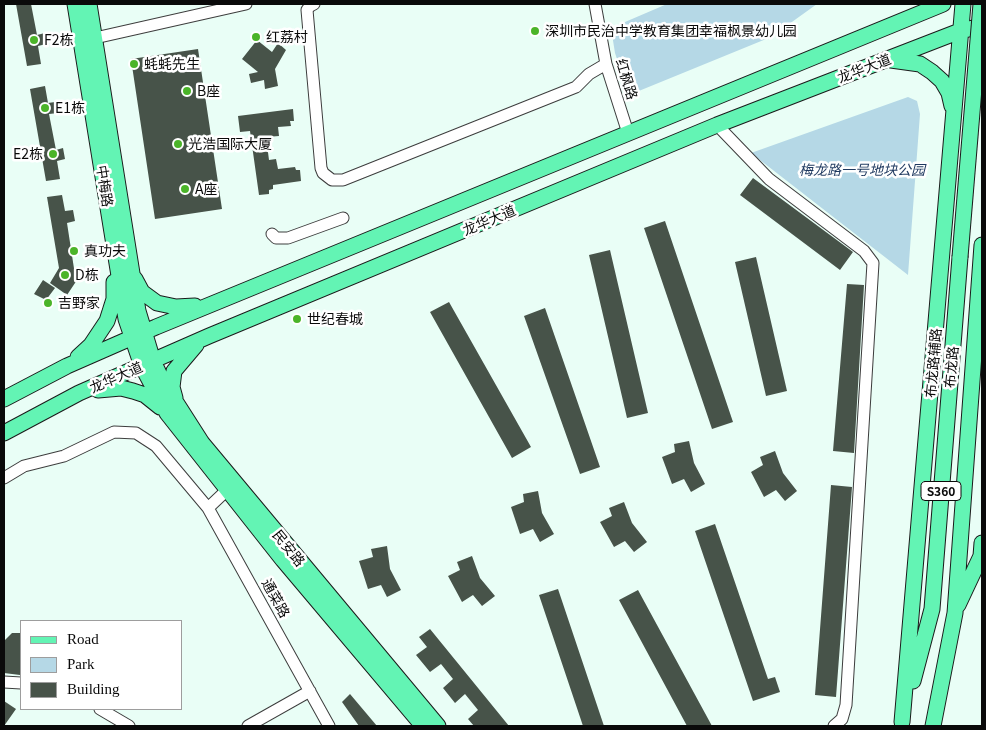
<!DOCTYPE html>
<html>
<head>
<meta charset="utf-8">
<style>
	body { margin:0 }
	#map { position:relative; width:986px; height:730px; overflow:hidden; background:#e9fef6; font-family:Georgia,serif }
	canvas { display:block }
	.frame { position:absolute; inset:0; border:5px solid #0a0a0a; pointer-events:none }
	.legend { position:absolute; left:20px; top:620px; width:162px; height:90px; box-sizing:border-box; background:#fff; border:1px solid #9d9d9d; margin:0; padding:6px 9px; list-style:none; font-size:15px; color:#0a0a0a }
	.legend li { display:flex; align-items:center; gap:10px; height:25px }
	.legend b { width:25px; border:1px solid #9d9d9d }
</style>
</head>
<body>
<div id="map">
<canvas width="986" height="730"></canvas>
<div class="frame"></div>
<ul class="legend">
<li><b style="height:6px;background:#63f4b4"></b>Road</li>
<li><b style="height:14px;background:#b5d8e6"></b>Park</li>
<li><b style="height:14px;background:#475349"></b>Building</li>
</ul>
</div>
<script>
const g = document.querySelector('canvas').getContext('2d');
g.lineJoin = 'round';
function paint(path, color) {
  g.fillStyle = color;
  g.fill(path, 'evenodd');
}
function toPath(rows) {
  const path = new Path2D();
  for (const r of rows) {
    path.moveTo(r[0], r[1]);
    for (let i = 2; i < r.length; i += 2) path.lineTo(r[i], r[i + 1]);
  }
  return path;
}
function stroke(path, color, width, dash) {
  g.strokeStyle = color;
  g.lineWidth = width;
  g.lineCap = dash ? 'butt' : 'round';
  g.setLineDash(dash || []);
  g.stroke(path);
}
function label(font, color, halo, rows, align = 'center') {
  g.font = font + ' Georgia,"Noto Sans SC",serif';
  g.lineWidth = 5;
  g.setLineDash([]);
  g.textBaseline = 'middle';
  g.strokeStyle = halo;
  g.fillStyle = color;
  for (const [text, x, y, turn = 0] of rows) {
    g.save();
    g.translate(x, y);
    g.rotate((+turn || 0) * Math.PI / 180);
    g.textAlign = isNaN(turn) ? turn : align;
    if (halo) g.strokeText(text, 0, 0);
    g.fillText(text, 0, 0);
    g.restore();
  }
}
paint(toPath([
	[667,4,817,4,771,37,629,95,615,53,611,28],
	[908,97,917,101,920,114,908,275,751,153]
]), '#b5d8e6');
paint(toPath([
	[16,4,31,4,37,35,45,33,46,44,38,46,41,64,27,66],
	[257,40,272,52,278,43,286,50,275,69,278,86,265,89,264,80,251,83,249,74,258,72,242,59],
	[198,49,222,209,155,219,131,59],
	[45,86,48,103,55,102,58,113,49,114,56,150,63,148,65,159,57,161,60,179,46,181,30,89],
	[293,109,294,121,290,121,291,126,278,127,279,136,266,137,269,160,276,159,278,169,295,167,296,170,300,170,301,181,273,185,273,189,269,190,269,194,259,195,250,131,240,132,238,116],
	[753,178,853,252,840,270,740,195],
	[62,195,65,211,73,210,75,221,67,223,75,275,79,277,67,295,50,283,59,268,47,197],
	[665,221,733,422,712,429,644,228],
	[610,250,648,413,627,418,589,255],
	[756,257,787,391,766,396,735,262],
	[43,280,55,288,46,300,34,294],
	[847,284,864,285,854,453,833,451],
	[449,302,531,447,512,458,430,312],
	[545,308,600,467,580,474,524,316],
	[689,441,694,463,705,484,691,492,684,479,672,484,662,457,675,452,674,444],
	[775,451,783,473,797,491,785,501,776,490,764,497,751,472,763,465,760,457],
	[831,485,852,487,836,697,815,695],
	[538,491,542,513,554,534,540,542,533,529,520,534,511,507,524,502,523,494],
	[624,502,632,523,647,542,634,552,625,541,614,547,600,522,612,516,609,508],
	[715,524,768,679,775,677,780,692,753,701,695,531],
	[387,546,390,569,401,590,387,597,381,585,368,589,359,561,373,557,371,549],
	[472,556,480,578,495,596,482,606,473,595,462,602,448,576,460,570,457,562],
	[558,589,604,726,583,726,539,595],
	[638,590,712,726,687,726,619,600],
	[430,629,509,726,474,726,468,719,478,710,465,694,455,703,443,688,453,679,441,664,430,672,416,655,427,647,419,637],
	[12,633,21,633,20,675,4,673,4,641],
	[350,694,377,726,359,726,342,702],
	[4,701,16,709,4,726]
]), '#475349');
const minor = toPath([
	[314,4,310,6,307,10,321,168,323,173,332,180,343,180,576,87,589,74,606,64],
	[595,4,606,64,628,133],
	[95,38,246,4],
	[717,125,769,179,864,251,873,263,846,705,842,719,834,726],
	[272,234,276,238,288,238,343,218],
	[4,478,24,466,64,456,114,432,136,433,156,446,208,508],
	[227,490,208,508,329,726],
	[4,682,21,683],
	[100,709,129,726],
	[248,726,310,691]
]);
const major = toPath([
	[75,4,126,319,142,366,167,413,283,560,423,726],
	[89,4,138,311,153,361,163,382,202,443,438,726],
	[891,60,920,64,932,72,942,81,949,93,952,106],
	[135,279,142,292,157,303,176,307,195,306],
	[78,357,91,345,107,321,114,299,114,282],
	[98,390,121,388,133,391,145,395,160,407],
	[175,398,172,387,174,371,196,345],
	[4,399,67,366,156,327,943,4],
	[4,433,79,393,209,336,717,125,960,31,982,26],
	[958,605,981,556,982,543],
	[913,681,932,609,960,257],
	[902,722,963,4],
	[933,726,955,613,982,245]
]);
stroke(minor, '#3d3d3d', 13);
stroke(major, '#1b1b1b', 17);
stroke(minor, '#fff', 11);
stroke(major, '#63f4b4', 15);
const majorBridge = toPath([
	[960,257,981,4]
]);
stroke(majorBridge, '#1b1b1b', 17, []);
stroke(majorBridge, '#63f4b4', 15);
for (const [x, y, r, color] of [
	[535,31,5,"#4bb429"],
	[256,37,5,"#4bb429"],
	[34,40,5,"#4bb429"],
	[134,64,5,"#4bb429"],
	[187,91,5,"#4bb429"],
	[45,108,5,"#4bb429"],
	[178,144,5,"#4bb429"],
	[53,154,5,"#4bb429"],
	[185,189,5,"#4bb429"],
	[74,251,5,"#4bb429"],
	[65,275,5,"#4bb429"],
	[48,303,5,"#4bb429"],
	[297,319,5,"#4bb429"]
]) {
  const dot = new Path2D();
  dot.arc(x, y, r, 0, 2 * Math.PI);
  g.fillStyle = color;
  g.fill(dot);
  stroke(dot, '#fff', 2);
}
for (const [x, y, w] of [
	[941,491,40]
]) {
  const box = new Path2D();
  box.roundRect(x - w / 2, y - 9.5, w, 19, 4);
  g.fillStyle = '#fff';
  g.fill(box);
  stroke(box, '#0a0a0a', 1);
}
label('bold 12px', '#0a0a0a', null, [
	["S360",941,491]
]);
label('14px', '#0a0a0a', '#fff', [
	["深圳市民治中学教育集团幸福枫景幼儿园",545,31],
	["红荔村",266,37],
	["F2栋",44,40],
	["蚝蚝先生",144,64],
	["B座",197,91],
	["E1栋",55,108],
	["光浩国际大厦",188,144],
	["E2栋",43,154,"right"],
	["A座",195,189],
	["真功夫",84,251],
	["D栋",75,275],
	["吉野家",58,303],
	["世纪春城",307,319]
], 'left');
label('14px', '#0a0a0a', '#fff', [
	["龙华大道",864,68,-21],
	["红枫路",627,79,73],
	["中梅路",105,186,81],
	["龙华大道",489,220,-23],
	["布龙路辅路",933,363,-85],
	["布龙路",951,367,-85],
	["龙华大道",116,377,-24],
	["民安路",289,548,51],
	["通菜路",276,598,61]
]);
label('italic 14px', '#1e385f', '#fff', [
	["梅龙路一号地块公园",862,170]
]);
</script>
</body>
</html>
